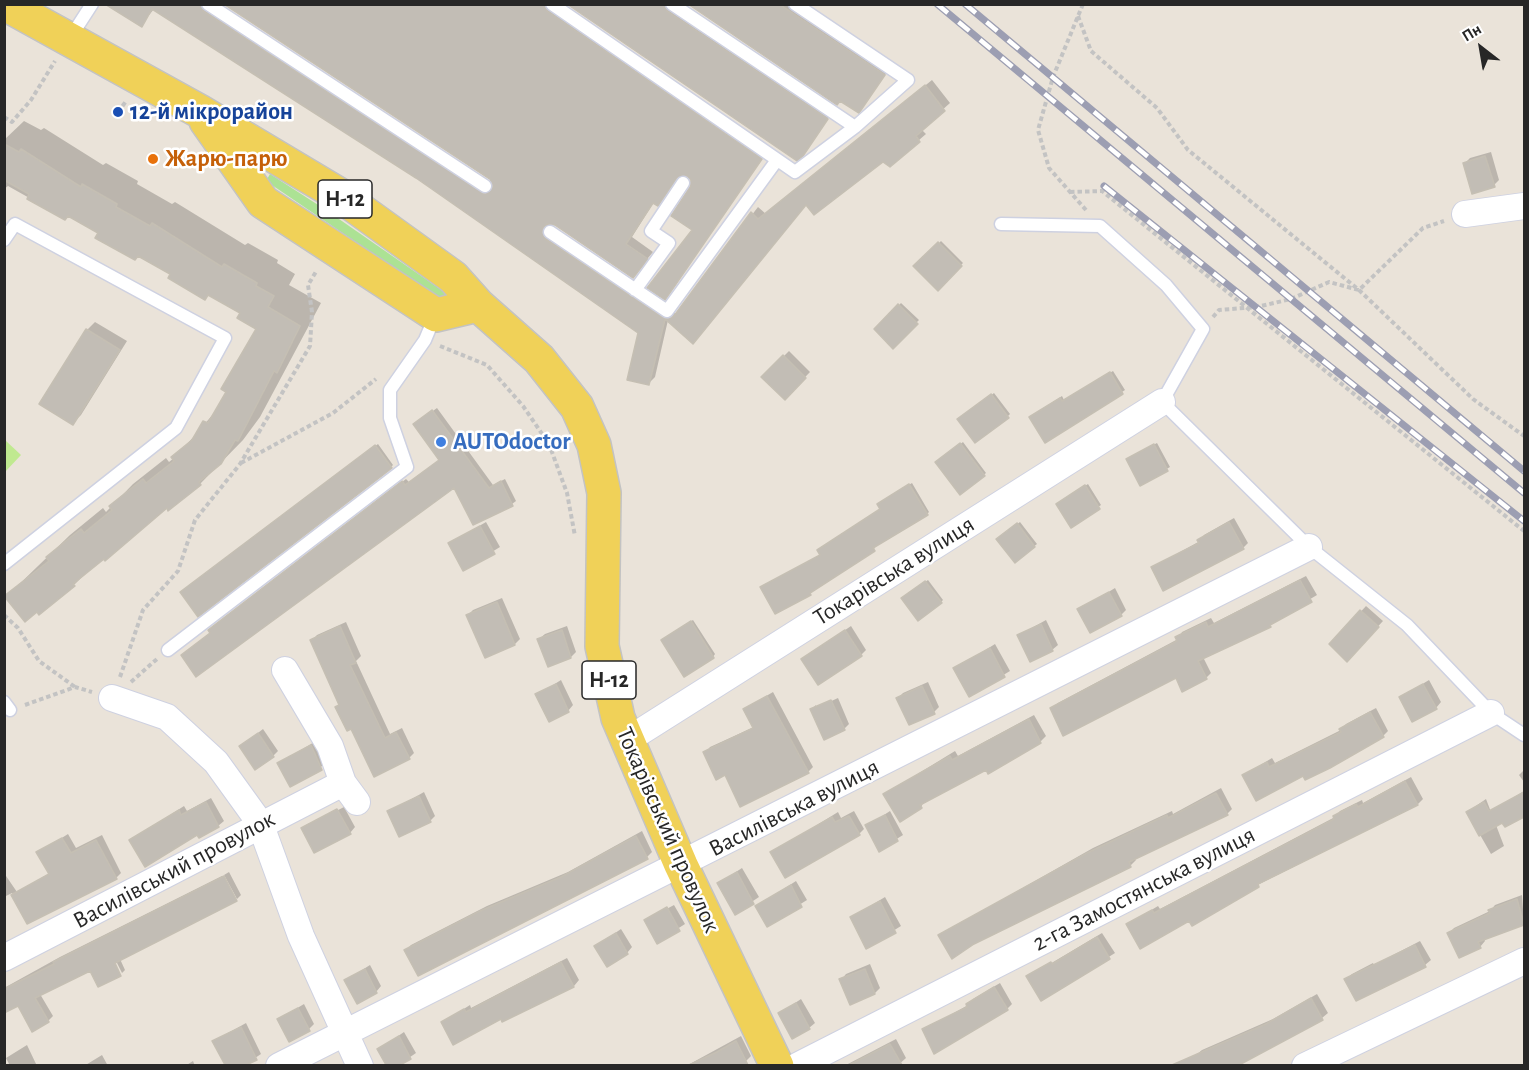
<!DOCTYPE html>
<html>
<head>
<meta charset="utf-8">
<style>
	body { margin:0 }
	#map { position:relative; width:1529px; height:1070px; overflow:hidden; background:#eae3d9; font-family:"Alegreya Sans",sans-serif }
	canvas { display:block }
	.frame { position:absolute; inset:0; border:6px solid #272727; pointer-events:none }
	.north { position:absolute; left:1451px; top:18px; width:60px; height:60px; -webkit-text-stroke:4px #fff; paint-order:stroke; rotate:329deg; font-size:16px; font-weight:700; line-height:24px; text-align:center; color:#272727 }
	.north::after { content:''; display:block; margin:auto; width:21px; height:27px; background:#272727; clip-path:polygon(50% 0,100% 100%,50% 72%,0 100%) }
</style>
</head>
<body>
<div id="map">
<canvas width="1529" height="1070"></canvas>
<div class="frame"></div>
<div class="north">Пн</div>
</div>
<script>
const g = document.querySelector('canvas').getContext('2d');
g.lineJoin = 'round';
function paint(path, color) {
  g.fillStyle = color;
  g.fill(path, 'evenodd');
}
function toPath(rows) {
  const path = new Path2D();
  for (const r of rows) {
    path.moveTo(r[0], r[1]);
    for (let i = 2; i < r.length; i += 2) path.lineTo(r[i], r[i + 1]);
  }
  return path;
}
function stroke(path, color, width, dash) {
  g.strokeStyle = color;
  g.lineWidth = width;
  g.lineCap = dash ? 'butt' : 'round';
  g.setLineDash(dash || []);
  g.stroke(path);
}
function label(font, color, halo, rows, align = 'center') {
  g.font = font + ' "Alegreya Sans",sans-serif';
  g.lineWidth = 5;
  g.setLineDash([]);
  g.textBaseline = 'middle';
  g.strokeStyle = halo;
  g.fillStyle = color;
  for (const [text, x, y, turn = 0] of rows) {
    g.save();
    g.translate(x, y);
    g.rotate((+turn || 0) * Math.PI / 180);
    g.textAlign = isNaN(turn) ? turn : align;
    if (halo) g.strokeText(text, 0, 0);
    g.fillText(text, 0, 0);
    g.restore();
  }
}
paint(toPath([
	[270,174,326,210,450,296,437,297,266,181]
]), '#ace294');
paint(toPath([
	[5,440,21,455,5,472,4,472]
]), '#c0e990');
paint(toPath([
	[117,4,210,4,487,187,493,187,494,182,226,4,554,4,767,152,665,298,694,230,692,179,688,174,678,176,664,198,657,204,654,202,632,237,653,252,633,276,555,223,549,223,551,232,669,312,676,313,758,207,766,214,932,80,950,103,921,129,926,134,890,165,883,160,806,204,699,335,668,320,655,377,648,384,640,332,417,176,154,9,141,25],
	[570,4,674,4,833,112,802,155],
	[690,4,795,4,890,68,865,104],
	[24,121,41,130,44,128,103,165,106,163,138,181,137,184,172,204,175,202,245,245,248,243,278,260,277,263,295,274,289,285,321,303,260,417,243,440,200,484,169,509,167,506,92,567,74,585,6,597,70,535,103,508,106,512,133,484,166,458,169,462,174,458,198,432,219,407,258,328,242,313,69,215,65,218,8,186,4,189,4,140],
	[1491,152,1499,180,1494,185,1465,163,1470,158],
	[941,241,963,263,938,289,916,266],
	[901,303,919,320,893,346,876,329],
	[95,322,127,341,81,415,73,423,87,330],
	[789,351,810,372,785,398,763,377],
	[1113,371,1125,390,1046,441,1033,415,1062,396,1064,400],
	[994,393,1010,414,1008,416,962,417],
	[437,408,493,485,505,479,516,501,512,504,474,523,455,486,213,627,406,479,409,482,441,459,419,421],
	[963,442,986,473,961,493,939,460],
	[1157,443,1170,467,1140,484,1130,457],
	[378,444,393,465,391,467,198,615,184,590],
	[912,483,929,512,927,514,875,546,874,550,812,590,810,594,776,612,822,554,882,509,881,502],
	[1088,484,1101,505,1072,526,1060,502],
	[1234,518,1248,543,1243,548,1153,567,1200,541,1204,535],
	[486,522,500,547,464,569,450,543],
	[1020,522,1037,544,1015,561,1000,537],
	[1306,576,1317,595,1243,639,1203,657,1211,673,1206,678,1176,676,1052,708,1058,703,1178,639,1182,632,1211,618,1214,623],
	[928,580,943,600,941,602,905,596],
	[1115,588,1126,610,1121,615,1079,610],
	[502,598,520,639,515,644,468,615,473,610],
	[1366,606,1383,621,1347,660,1331,644],
	[693,620,715,654,713,657,665,638],
	[1046,620,1058,645,1052,650,1019,635],
	[346,622,361,656,356,661,390,734,402,728,414,753,409,758,341,704,312,640,317,635],
	[567,626,576,652,571,657,539,639,545,634],
	[851,626,866,650,861,655,803,659],
	[995,644,1010,671,970,695,955,669],
	[561,680,573,705,568,711,537,695],
	[1429,680,1441,702,1436,708,1401,697],
	[928,682,939,707,934,712,898,698,903,693],
	[773,692,813,767,808,772,725,773,705,753,710,747,754,727,744,709],
	[838,698,849,724,844,729,812,709,816,705,816,708],
	[1376,708,1388,731,1383,736,1303,774,1244,775,1272,758,1275,763,1341,730,1346,724],
	[1034,715,1046,736,1040,742,988,772,987,768,925,800,921,807,885,794,955,751,958,756],
	[263,729,278,751,273,756,241,746],
	[316,741,327,763,291,785,279,763],
	[1524,770,1524,782,1519,775],
	[1411,777,1423,799,1418,804,1190,919,1128,924,1158,906,1160,909,1335,817,1340,811,1362,800,1363,803],
	[1221,788,1232,809,1227,814,1134,858,1136,860,1130,866,940,935,1093,848,1172,811,1173,814],
	[1524,791,1524,816,1510,823,1500,806],
	[424,792,435,816,430,821,389,812],
	[211,798,224,821,218,826,198,833,131,840,184,806,187,811],
	[1486,799,1504,846,1491,854,1467,812],
	[344,807,355,827,350,833,303,828],
	[854,811,864,829,859,834,772,853,838,812,841,818],
	[890,811,903,835,879,850,867,826],
	[642,831,652,852,647,857,406,950,411,945,487,906,568,872],
	[68,834,76,848,102,835,121,873,116,878,28,922,12,893,4,897,4,873,17,892,50,873,38,853],
	[742,868,759,897,735,913,719,883],
	[229,872,241,895,237,899,224,875],
	[222,876,235,900,120,959,125,970,122,973,113,955,40,994,53,1016,48,1021,18,1004,4,1011,4,988,60,957],
	[796,881,807,900,767,925,757,906],
	[1522,895,1524,923,1484,938,1485,941,1480,947,1449,933,1454,928,1490,911,1495,905],
	[885,897,901,926,867,947,852,917],
	[674,905,685,924,657,942,646,920],
	[621,929,632,947,627,953,596,946],
	[1102,933,1115,953,1042,999,1028,977],
	[1420,941,1431,960,1425,965,1356,999,1346,979,1352,974,1373,963,1374,965],
	[567,958,579,980,574,986,503,1020,502,1017,443,1022,470,1005,471,1008],
	[870,964,880,988,875,993,851,1003,841,980,846,974],
	[370,965,381,986,376,992,346,980],
	[1000,983,1012,1004,1007,1009,924,1030,968,1005,973,999],
	[1317,994,1328,1013,1322,1018,1236,1066,1201,1066,1196,1055,1202,1050,1273,1019],
	[801,999,815,1023,809,1028,780,1013],
	[304,1004,314,1024,309,1029,279,1019],
	[246,1023,261,1054,243,1066,227,1066,214,1041],
	[404,1032,416,1053,397,1066,388,1066,379,1049],
	[741,1036,751,1056,746,1061,738,1066,686,1066],
	[896,1039,906,1058,897,1066,844,1066],
	[27,1045,37,1066,10,1066,6,1058],
	[102,1055,108,1066,84,1066],
	[193,1061,195,1066,185,1066]
]), '#0003');
const building = toPath([
	[105,4,200,4,203,11,485,194,493,187,490,179,224,4,544,4,547,11,762,159,665,300,647,288,692,230,671,216,690,187,691,180,687,176,677,178,658,206,653,203,626,244,648,259,633,278,555,225,547,224,543,228,545,239,666,319,674,316,751,212,758,219,925,85,945,111,916,136,920,142,890,167,883,162,814,215,806,205,693,344,665,319,649,385,627,380,638,333,416,178,152,9,142,27,105,4],
	[567,4,664,4,667,11,828,119,803,156,797,161,567,4],
	[688,4,779,4,885,75,859,113,840,101,837,105,688,4],
	[4,144,19,152,21,149,81,187,82,184,117,204,116,207,150,226,152,223,222,267,224,264,257,283,256,286,274,296,268,307,300,326,277,373,274,371,238,441,235,440,221,464,199,482,201,485,168,511,167,508,105,561,104,559,73,584,75,586,39,615,37,612,25,622,4,596,49,561,46,557,67,540,81,529,84,533,112,510,109,506,143,479,146,483,174,461,171,457,192,440,203,421,208,423,226,392,221,389,256,329,237,318,240,313,208,295,205,300,168,278,170,274,138,256,135,260,95,238,98,233,68,216,65,220,27,199,29,194,4,180,4,144],
	[1485,156,1495,187,1472,194,1463,163,1485,156],
	[938,242,962,266,938,291,913,266,938,242],
	[898,304,918,324,893,349,874,329,898,304],
	[86,329,120,350,73,425,39,404,86,329],
	[783,355,806,378,785,400,761,377,783,355],
	[1110,372,1123,394,1045,443,1029,417,1060,398,1062,401,1110,372],
	[991,394,1009,418,975,443,957,419,991,394],
	[432,410,489,488,501,481,513,506,473,525,454,488,196,677,181,655,210,633,208,630,402,481,405,485,439,460,413,424,432,410],
	[960,443,985,476,960,495,935,462,960,443],
	[1154,444,1168,471,1140,486,1126,459,1154,444],
	[375,445,392,468,198,617,180,592,375,445],
	[909,484,928,515,873,548,875,551,810,593,811,595,775,614,760,587,820,555,817,550,880,509,877,504,909,484],
	[1085,485,1100,509,1071,528,1056,504,1085,485],
	[1229,522,1244,549,1163,591,1151,567,1199,543,1197,540,1229,522],
	[1017,523,1035,547,1015,563,996,539,1017,523],
	[480,526,495,554,463,571,448,543,480,526],
	[1300,580,1312,602,1270,625,1271,627,1198,661,1207,679,1182,692,1176,678,1063,736,1050,708,1177,641,1175,637,1206,622,1208,627,1300,580],
	[925,581,942,603,918,621,901,598,925,581],
	[1109,592,1122,616,1090,633,1077,609,1109,592],
	[497,602,515,645,485,658,466,615,497,602],
	[1360,610,1379,627,1347,662,1329,644,1360,610],
	[691,621,714,658,684,677,661,640,691,621],
	[1041,624,1053,651,1030,662,1017,635,1041,624],
	[340,626,356,663,350,665,385,738,396,732,410,759,374,777,351,729,347,731,335,707,339,705,310,640,340,626],
	[562,630,571,658,548,667,537,639,562,630],
	[845,630,862,656,818,685,801,659,845,630],
	[990,648,1005,677,969,697,953,668,990,648],
	[556,684,569,712,549,722,535,694,556,684],
	[1423,684,1437,709,1412,722,1399,697,1423,684],
	[922,686,935,714,909,725,896,698,922,686],
	[767,696,809,773,740,807,725,775,716,780,703,752,753,728,743,709,767,696],
	[831,700,845,730,824,740,810,709,831,700],
	[1370,712,1384,737,1330,768,1305,780,1303,776,1256,801,1242,775,1267,762,1269,767,1341,732,1339,729,1370,712],
	[1029,719,1041,743,988,774,986,770,920,805,922,808,900,822,883,794,950,756,952,760,1029,719],
	[258,733,274,757,255,770,239,746,258,733],
	[311,745,322,770,290,787,277,763,311,745],
	[1405,781,1418,805,1258,884,1259,887,1192,926,1189,921,1140,949,1126,924,1152,910,1154,913,1334,819,1333,816,1356,804,1358,807,1405,781],
	[1524,792,1524,817,1505,827,1502,823,1479,836,1466,812,1484,802,1489,811,1524,792],
	[1216,793,1228,815,1129,862,1131,867,974,944,952,959,938,935,1087,853,1167,815,1168,818,1216,793],
	[419,796,431,822,399,837,387,811,419,796],
	[206,802,219,827,199,838,197,835,145,867,129,840,179,810,181,815,206,802],
	[337,809,351,834,314,853,301,828,337,809],
	[885,815,898,841,879,852,865,825,885,815],
	[849,816,860,835,785,878,770,852,832,817,835,822,849,816],
	[636,836,648,859,418,976,404,950,480,911,561,877,636,836],
	[62,838,71,853,96,840,117,879,27,924,11,895,49,874,36,852,62,838],
	[737,872,754,904,735,915,717,883,737,872],
	[224,876,237,901,115,963,121,976,98,987,90,971,35,998,49,1022,32,1032,18,1006,4,1013,4,989,54,964,53,962,224,876],
	[791,885,802,907,767,927,755,906,791,885],
	[1517,899,1524,925,1478,942,1481,948,1459,958,1447,933,1490,913,1488,910,1517,899],
	[880,901,896,933,866,949,850,917,880,901],
	[667,907,680,931,657,944,644,920,667,907],
	[616,933,628,954,607,967,594,946,616,933],
	[1097,937,1110,959,1041,1001,1026,976,1051,962,1052,964,1097,937],
	[1415,945,1426,967,1356,1001,1344,979,1415,945],
	[561,962,574,987,502,1022,501,1019,453,1045,441,1022,464,1009,466,1012,561,962],
	[365,969,377,993,357,1004,344,980,365,969],
	[865,969,875,994,850,1005,839,979,865,969],
	[994,987,1008,1010,934,1054,922,1029,967,1007,966,1004,994,987],
	[1311,998,1323,1020,1239,1065,1172,1065,1266,1024,1311,998],
	[796,1003,810,1029,792,1039,778,1013,796,1003],
	[298,1008,310,1031,289,1042,277,1019,298,1008],
	[241,1027,257,1060,246,1065,225,1065,212,1041,241,1027],
	[399,1036,411,1059,400,1065,386,1065,377,1049,399,1036],
	[736,1041,748,1065,689,1065,717,1052,736,1041],
	[890,1044,902,1065,849,1065,890,1044]
]);
paint(building, '#c2bdb5');
stroke(building, '#c5bfb3', 1.5);
const lane = toPath([
	[208,4,485,186],
	[552,4,795,172,855,127,908,80,795,4],
	[672,4,855,127],
	[70,38,92,4],
	[1001,224,1100,226,1166,285,1203,329,1162,402,1309,547,1407,625,1491,713,1524,735],
	[550,232,667,311,777,160],
	[4,240,15,224,225,338,176,428,4,564],
	[635,290,669,243,651,231,683,183],
	[168,650,407,467,390,418,390,390,425,340,435,316],
	[4,702,10,710]
]);
const street = toPath([
	[1465,214,1524,206],
	[285,670,330,746,343,783,357,802],
	[112,698,167,717,216,762,260,823,301,936,360,1066],
	[626,741,1162,402],
	[4,958,343,783],
	[279,1066,1309,547],
	[797,1066,1491,713],
	[1305,1066,1524,961]
]);
const primary = toPath([
	[5,4,199,111,338,194,453,277,478,305,539,359,577,407,594,445,604,493,602,646,618,718,681,865,777,1066],
	[206,121,263,202,436,315,478,305]
]);
stroke(lane, '#ced1e1', 15);
stroke(street, '#ced1e1', 28);
stroke(primary, '#c3c3c3', 36);
stroke(toPath([
	[1083,4,1053,77,1038,130,1049,168,1086,210],
	[1078,16,1091,51,1157,108,1188,150,1359,290,1473,399,1524,436],
	[118,112,127,100],
	[4,117,12,122,31,100,55,61],
	[1070,192,1102,191,1524,531],
	[1213,317,1219,310,1257,307,1291,299,1329,282,1359,290,1423,228,1444,221],
	[440,346,487,365,523,406,549,444,567,493,575,536],
	[241,463,333,413,376,379],
	[4,615,18,628,39,661,75,687],
	[120,677,143,610,178,571,195,520,240,464,310,346,312,312,308,285,317,270],
	[131,682,157,659],
	[25,705,75,687,92,692]
]), '#c3c3c3', 4, [4.5, 3]);
stroke(lane, '#fff', 12);
stroke(street, '#fff', 26);
stroke(primary, '#f0d158', 33);
const rail = toPath([
	[937,4,1524,493],
	[965,4,1524,471],
	[1104,186,1524,521]
]);
stroke(rail, '#9c9eb2', 7);
stroke(rail, '#fff', 4.5, [14]);
for (const [x, y, r, color] of [
	[118,112,6,"#1a4fb4"],
	[153,159,6,"#e8710a"],
	[441,442,6,"#3f7fe0"]
]) {
  const dot = new Path2D();
  dot.arc(x, y, r, 0, 2 * Math.PI);
  g.fillStyle = color;
  g.fill(dot);
  stroke(dot, '#fff', 2);
}
for (const [x, y, w] of [
	[345,199,54],
	[609,680,54]
]) {
  const box = new Path2D();
  box.roundRect(x - w / 2, y - 19, w, 38, 4.5);
  g.fillStyle = '#fff';
  g.fill(box);
  stroke(box, '#272727', 1.5);
}
label('bold 22px', '#272727', null, [
	["Н-12",345,199],
	["Н-12",609,680]
]);
label('bold 24px', '#164399', '#fff', [
	["12-й мікрорайон",130,112]
], 'left');
label('bold 24px', '#c56008', '#fff', [
	["Жарю-парю",165,159]
], 'left');
label('bold 24px', '#366cbe', '#fff', [
	["AUTOdoctor",453,442]
], 'left');
label('24px', '#272727', '#fff', [
	["Токарівська вулиця",894,571,-32],
	["Василівська вулиця",794,808,-27],
	["Токарівський провулок",668,830,66],
	["Василівський провулок",174,870,-28],
	["2-га Замостянська вулиця",1144,889,-27]
]);
</script>
</body>
</html>
